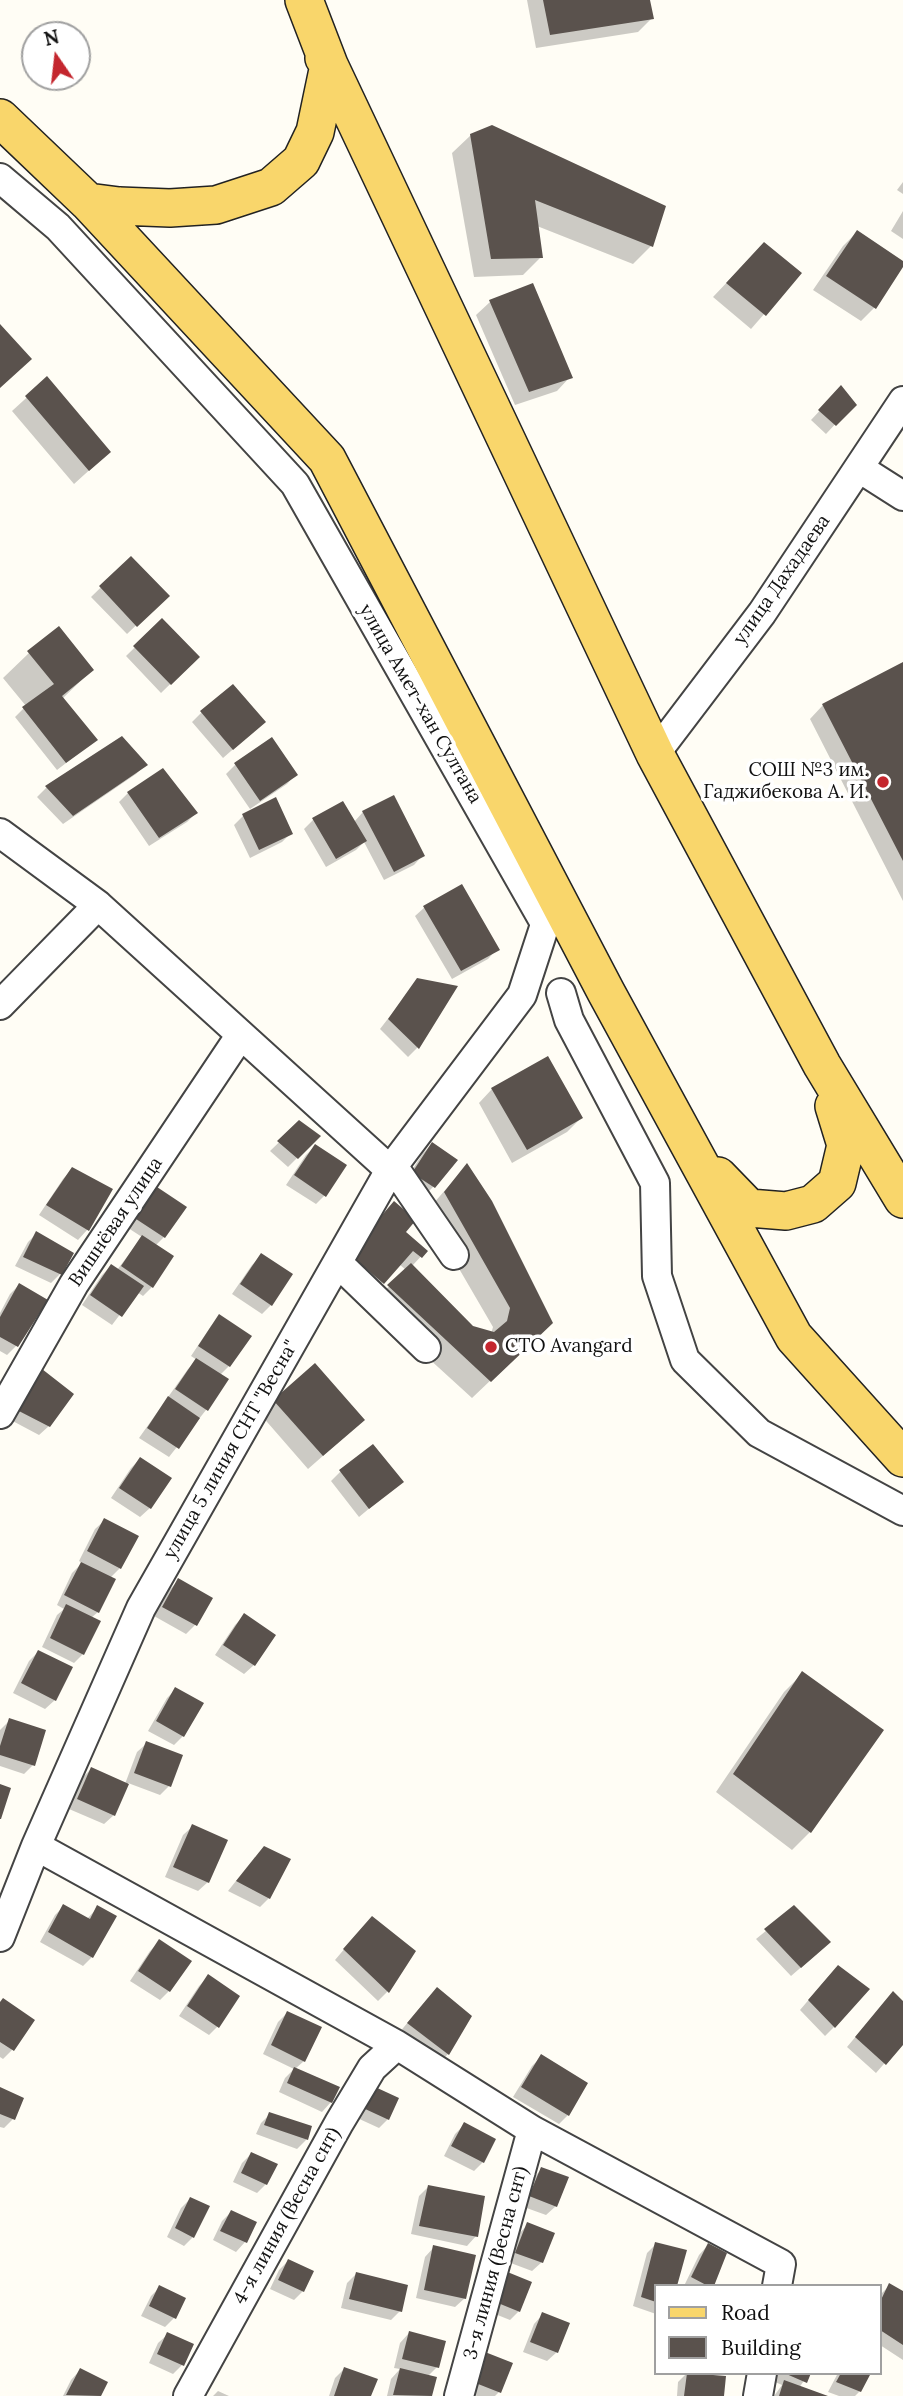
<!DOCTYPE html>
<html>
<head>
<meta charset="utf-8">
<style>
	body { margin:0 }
	#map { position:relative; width:903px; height:2396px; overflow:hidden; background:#fffdf5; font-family:Lora,serif }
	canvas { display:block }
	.legend { position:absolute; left:654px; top:2284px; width:228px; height:91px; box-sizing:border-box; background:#fff; border:2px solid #a0a0a0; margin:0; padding:9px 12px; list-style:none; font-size:21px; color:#111 }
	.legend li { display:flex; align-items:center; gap:14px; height:35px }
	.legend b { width:35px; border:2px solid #a0a0a0 }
	.north { position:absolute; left:21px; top:21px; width:70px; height:70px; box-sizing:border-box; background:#fff; border:2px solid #a0a0a0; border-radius:50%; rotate:346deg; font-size:19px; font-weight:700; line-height:28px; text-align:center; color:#111 }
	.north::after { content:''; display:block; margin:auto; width:24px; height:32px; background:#c4262e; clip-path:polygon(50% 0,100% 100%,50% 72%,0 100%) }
</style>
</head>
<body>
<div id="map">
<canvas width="903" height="2396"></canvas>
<ul class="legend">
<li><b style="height:9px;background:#f9d66b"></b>Road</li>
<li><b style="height:19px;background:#5a524d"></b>Building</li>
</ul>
<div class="north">N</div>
</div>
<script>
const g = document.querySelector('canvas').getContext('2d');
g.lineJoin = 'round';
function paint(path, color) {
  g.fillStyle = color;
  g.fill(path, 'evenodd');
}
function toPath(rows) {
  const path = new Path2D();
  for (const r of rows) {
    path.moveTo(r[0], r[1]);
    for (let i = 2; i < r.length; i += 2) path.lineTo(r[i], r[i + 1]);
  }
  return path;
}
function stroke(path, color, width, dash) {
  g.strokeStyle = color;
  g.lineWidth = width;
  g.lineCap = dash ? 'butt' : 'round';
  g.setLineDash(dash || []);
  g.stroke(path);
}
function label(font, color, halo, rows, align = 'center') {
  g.font = font + ' Lora,serif';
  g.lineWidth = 7;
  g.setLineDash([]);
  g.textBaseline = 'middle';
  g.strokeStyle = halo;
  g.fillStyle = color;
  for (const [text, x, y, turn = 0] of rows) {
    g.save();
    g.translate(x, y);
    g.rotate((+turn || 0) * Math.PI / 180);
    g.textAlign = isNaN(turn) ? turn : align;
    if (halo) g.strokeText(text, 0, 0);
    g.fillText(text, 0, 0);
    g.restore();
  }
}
paint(toPath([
	[527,0,648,0,652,18,638,32,536,48],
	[471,135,651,246,633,264,537,226,541,257,523,275,474,277,452,153],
	[903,182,903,194,897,190],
	[903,211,903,239,891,231],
	[857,232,903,263,874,308,861,321,813,290,843,246],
	[750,258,800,273,751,329,713,297],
	[490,302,570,377,557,391,515,405,476,315],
	[47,379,95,465,74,484,12,411],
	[841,388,854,404,826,434,811,420],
	[131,558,167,596,127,634,91,597],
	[162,621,198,657,161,693,126,656],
	[29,653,92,670,62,699,96,740,57,770,15,717,26,706,3,678],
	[903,664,903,901,810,719,823,705],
	[202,712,254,731,223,758,192,722],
	[121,738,145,765,136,774,63,824,37,797,46,788],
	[235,765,296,774,287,784,250,809,226,774],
	[128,793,196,813,187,822,149,846,119,802],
	[275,800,291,833,282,842,250,858,234,825,243,816],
	[363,812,423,855,414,865,384,880,364,842,356,850,326,867,304,829,313,820,354,822],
	[425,907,497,949,488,959,452,979,415,916],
	[418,980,455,987,417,1048,408,1057,380,1029],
	[492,1089,581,1118,567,1132,512,1163,479,1103],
	[300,1122,319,1136,288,1167,270,1151],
	[432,1144,433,1187,424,1196,404,1183,423,1153],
	[315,1146,325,1195,316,1204,286,1185,306,1155],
	[467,1165,532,1341,472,1398,370,1305,406,1270,399,1264,369,1297,336,1269,403,1232,426,1251,412,1266,472,1328,491,1334,493,1327,426,1212],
	[72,1169,111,1189,87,1230,78,1240,39,1215,63,1179],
	[145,1197,164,1237,155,1246,152,1287,143,1296,137,1292,112,1325,82,1305,102,1275,111,1266,117,1270,142,1237,125,1226],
	[37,1233,60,1274,51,1283,15,1266,28,1242],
	[261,1256,271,1305,262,1314,232,1294,252,1265],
	[19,1285,16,1346,7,1355,0,1351,0,1313,10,1294],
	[220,1317,229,1366,220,1375,206,1410,169,1457,139,1438,188,1369,197,1360,191,1356,211,1326],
	[33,1380,49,1426,39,1435,7,1418],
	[274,1401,349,1433,308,1469,261,1415],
	[140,1459,170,1479,150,1508,140,1517,111,1498,131,1468],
	[340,1472,401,1482,359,1517,331,1481],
	[105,1520,136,1537,120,1568,110,1578,98,1612,91,1618,83,1654,74,1663,42,1647,57,1615,64,1609,57,1605,72,1573,82,1563,79,1561,95,1529],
	[178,1581,210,1599,195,1625,186,1634,154,1616,169,1590],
	[244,1616,274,1635,254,1665,244,1674,215,1655,235,1625],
	[38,1652,55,1700,45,1709,13,1693,29,1661],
	[802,1674,810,1832,792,1850,716,1792,784,1692],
	[176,1689,201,1703,183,1736,174,1745,148,1731,167,1698],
	[10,1720,33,1765,24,1774,0,1766,0,1730],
	[147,1743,169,1786,160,1795,128,1783,114,1815,104,1824,69,1809,82,1778,91,1769,125,1784,137,1752],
	[193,1826,208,1882,198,1891,165,1877,183,1835],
	[255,1857,269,1898,260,1907,228,1891],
	[64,1906,87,1919,98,1907,92,1957,83,1966,40,1942,55,1915],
	[794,1908,820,1951,791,1976,756,1939],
	[363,1927,413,1951,387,1992,378,2001,335,1960],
	[160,1941,169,1991,160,2000,130,1981,150,1951],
	[829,1976,834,2027,825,2036,800,2010],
	[208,1977,218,2026,209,2035,179,2016,199,1986],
	[428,1998,469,2016,448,2054,439,2063,399,2033],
	[0,2003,12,2050,3,2059,0,2057],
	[884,2003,903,2003,903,2042,876,2073,847,2047],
	[287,2013,304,2061,295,2069,331,2102,322,2112,279,2092,285,2078,294,2069,263,2054,278,2022],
	[542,2056,568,2115,559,2124,513,2097,532,2066],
	[373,2088,388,2119,379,2128,355,2117],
	[0,2089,22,2099,13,2119,4,2128,0,2127],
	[270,2114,310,2127,306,2140,297,2149,256,2134,261,2123],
	[464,2125,483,2162,474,2171,444,2156,455,2134],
	[251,2154,266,2184,257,2193,233,2182,242,2163],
	[542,2169,556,2206,546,2215,521,2206,533,2178],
	[428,2187,476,2236,467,2246,411,2234,419,2196],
	[190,2199,193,2237,184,2246,167,2237,181,2208],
	[231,2212,255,2223,245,2242,236,2252,213,2240,222,2221],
	[528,2224,542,2262,532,2271,508,2262,519,2234],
	[656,2244,656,2314,633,2306,647,2253],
	[708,2245,712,2286,684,2286,699,2255],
	[434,2247,465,2298,455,2307,416,2298,425,2257],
	[288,2261,303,2291,294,2300,270,2289,279,2270],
	[505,2273,519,2311,510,2320,485,2310],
	[356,2274,400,2311,391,2320,341,2308,347,2283],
	[890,2285,903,2293,903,2360,880,2345,880,2295],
	[160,2287,174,2318,165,2327,141,2316,151,2296],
	[543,2314,557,2352,547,2361,523,2352,534,2324],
	[409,2333,437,2367,428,2376,435,2378,430,2396,387,2396,391,2379,400,2369,394,2368,400,2343],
	[168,2334,182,2365,173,2374,149,2363,158,2343],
	[476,2363,499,2392,495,2396,477,2396,465,2391],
	[344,2369,370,2396,329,2396,335,2378],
	[80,2370,106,2383,99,2396,63,2396,71,2380],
	[687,2373,722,2396,677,2396,678,2382],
	[768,2373,809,2373,799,2388,822,2396,774,2396,782,2385,766,2378],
	[838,2373,866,2373,860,2391,855,2396,839,2396,828,2392],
	[218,2391,229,2396,213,2396]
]), '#0003');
paint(toPath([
	[543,0,650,0,654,19,550,35],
	[492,125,666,206,653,247,535,200,543,258,491,259,470,134],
	[857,230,903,261,903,267,876,309,826,276],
	[764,242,802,273,766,316,726,283],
	[533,283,573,378,529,392,489,300],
	[0,324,32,359,0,388],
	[47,376,111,452,89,471,25,396],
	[841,385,857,405,836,426,818,410],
	[131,556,170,596,137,627,99,586],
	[162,618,200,657,171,685,133,646],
	[59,626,94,670,62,696,98,740,66,763,22,707,54,684,27,651],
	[903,662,903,861,822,704],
	[233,684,266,722,233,750,200,711],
	[122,736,148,765,73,816,45,786],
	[272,737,298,775,260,801,234,763],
	[163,768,198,813,159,838,127,792],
	[394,795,425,856,394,872,362,811],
	[276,797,293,834,259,850,242,814],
	[343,801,367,841,336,859,312,818],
	[462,884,500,950,461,971,423,906],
	[417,978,458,986,419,1049,388,1019],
	[548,1056,583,1118,527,1150,491,1088],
	[299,1120,321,1136,298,1159,277,1141],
	[432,1142,458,1160,435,1188,412,1173],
	[315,1144,347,1165,326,1197,294,1175],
	[467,1163,492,1201,553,1323,491,1382,387,1285,411,1263,473,1326,494,1332,507,1321,510,1308,444,1192],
	[72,1167,113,1189,89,1231,46,1205],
	[154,1185,187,1207,165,1238,133,1217],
	[394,1201,416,1220,406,1232,428,1251,422,1258,413,1251,384,1284,349,1254],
	[36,1231,74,1253,62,1275,23,1257],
	[142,1235,174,1256,153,1288,121,1266],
	[261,1253,293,1274,272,1306,240,1284],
	[111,1264,144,1286,122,1317,90,1295],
	[19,1283,48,1300,18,1347,0,1337,0,1317],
	[219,1314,252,1336,230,1367,198,1346],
	[196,1358,229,1379,208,1411,175,1389],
	[315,1363,365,1420,323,1456,273,1400],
	[42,1369,74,1394,50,1427,15,1409],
	[168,1396,200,1418,179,1449,147,1428],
	[373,1444,404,1482,369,1509,339,1470],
	[140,1457,172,1478,151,1509,119,1488],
	[104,1518,139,1536,121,1569,87,1551],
	[81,1562,116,1579,99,1613,64,1595],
	[178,1578,213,1598,197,1626,162,1607],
	[66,1604,101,1621,84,1655,50,1638],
	[244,1613,276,1635,255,1666,223,1645],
	[38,1650,73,1667,56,1701,21,1683],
	[802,1671,884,1730,811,1833,733,1774],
	[175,1687,204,1703,184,1737,156,1721],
	[9,1718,46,1730,35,1766,0,1755,0,1746],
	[146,1741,183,1755,171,1787,134,1773],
	[91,1767,129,1784,115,1816,77,1799],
	[0,1784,11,1788,1,1819,0,1819],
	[192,1824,228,1840,209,1883,173,1867],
	[264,1846,291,1859,270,1899,236,1881],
	[63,1904,90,1919,97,1905,117,1916,93,1958,48,1932],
	[794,1905,831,1942,801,1968,764,1929],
	[372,1916,416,1951,389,1993,343,1949],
	[159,1939,192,1961,170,1992,138,1971],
	[838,1965,870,1989,835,2028,808,2000],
	[208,1974,240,1996,219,2028,187,2006],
	[437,1987,472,2016,449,2055,407,2023],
	[893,1991,903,2001,903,2045,886,2065,855,2037],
	[3,1998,35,2020,14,2051,0,2042,0,2002],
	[287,2011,322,2027,305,2062,271,2045],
	[541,2054,588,2083,569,2116,521,2087],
	[294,2067,340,2087,332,2103,287,2083],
	[373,2086,399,2098,389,2120,363,2108],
	[0,2087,24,2098,15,2120,0,2114],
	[269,2112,312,2126,308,2140,264,2125],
	[464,2122,496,2139,484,2163,451,2146],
	[251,2152,278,2164,267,2185,241,2173],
	[541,2167,569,2177,557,2207,529,2196],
	[428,2185,485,2196,478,2237,419,2226],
	[190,2197,210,2206,194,2238,175,2228],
	[231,2210,257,2222,247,2243,220,2231],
	[527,2222,555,2233,543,2263,515,2253],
	[655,2242,687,2250,677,2286,656,2286,656,2302,641,2297],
	[708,2243,727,2253,714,2286,708,2286,691,2277],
	[433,2245,476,2255,466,2299,424,2290],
	[288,2259,314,2271,304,2292,278,2280],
	[505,2271,532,2282,520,2312,493,2301],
	[356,2272,408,2285,402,2312,349,2299],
	[889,2283,903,2291,903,2345,880,2330,880,2302],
	[159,2285,186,2298,176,2319,149,2306],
	[542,2312,570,2323,558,2353,530,2342],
	[409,2331,446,2341,439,2368,402,2359],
	[167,2332,194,2344,184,2366,157,2354],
	[485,2352,513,2363,501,2393,473,2382],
	[344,2367,378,2379,371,2396,334,2396],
	[80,2368,108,2382,101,2396,66,2395],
	[400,2368,437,2377,432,2396,393,2395],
	[687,2373,726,2376,724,2396,684,2396],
	[784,2373,811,2373,807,2383],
	[841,2373,871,2373,861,2392,836,2382],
	[784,2380,828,2396,779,2396]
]), '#5a524d');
const minor = toPath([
	[0,178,58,227,295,484,545,923],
	[859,468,903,496],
	[655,754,762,613,903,401],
	[0,833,98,905,390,1170],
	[561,993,569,1020,655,1183,657,1276,685,1360,759,1433,903,1511],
	[0,1005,98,905],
	[393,1166,454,1255],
	[338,1263,426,1348],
	[0,1414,74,1284,240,1036],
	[36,1846,397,2045,532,2130,781,2264,777,2286],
	[0,1937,36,1846,141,1608,390,1170,522,995,555,894],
	[188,2396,339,2123,372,2068,397,2045],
	[459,2396,532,2130],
	[758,2396,762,2373]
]);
const major = toPath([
	[304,0,329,65,655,754,822,1065,903,1199],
	[0,118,88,202,327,459,606,992,794,1337,903,1458],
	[88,202,119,206,170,208,216,205,271,187,301,161,315,132,329,65,324,58],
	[718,1176,749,1208,786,1211,813,1204,837,1183,846,1145,834,1106]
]);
stroke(minor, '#444', 32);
stroke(major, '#222', 40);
stroke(minor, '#fff', 28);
stroke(major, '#f9d66b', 37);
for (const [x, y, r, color] of [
	[883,782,7,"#c4262e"],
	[491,1347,7,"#c4262e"]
]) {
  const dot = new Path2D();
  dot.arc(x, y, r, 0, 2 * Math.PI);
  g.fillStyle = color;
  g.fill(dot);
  stroke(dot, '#fff', 2.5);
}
label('19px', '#111', '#fff', [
	["улица Дахадаева",782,580,-55],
	["улица Амет-хан Султана",420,704,60],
	["Вишнёвая улица",116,1222,-56],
	["улица 5 линия СНТ \"Весна\"",231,1450,-60],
	["4-я линия (Весна снт)",287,2216,-61],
	["3-я линия (Весна снт)",496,2263,-75]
]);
label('19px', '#111', '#fff', [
	["СОШ №3 им.",869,771],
	["Гаджибекова А. И.",869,793],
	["СТО Avangard",505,1347,"left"]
], 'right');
</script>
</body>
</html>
